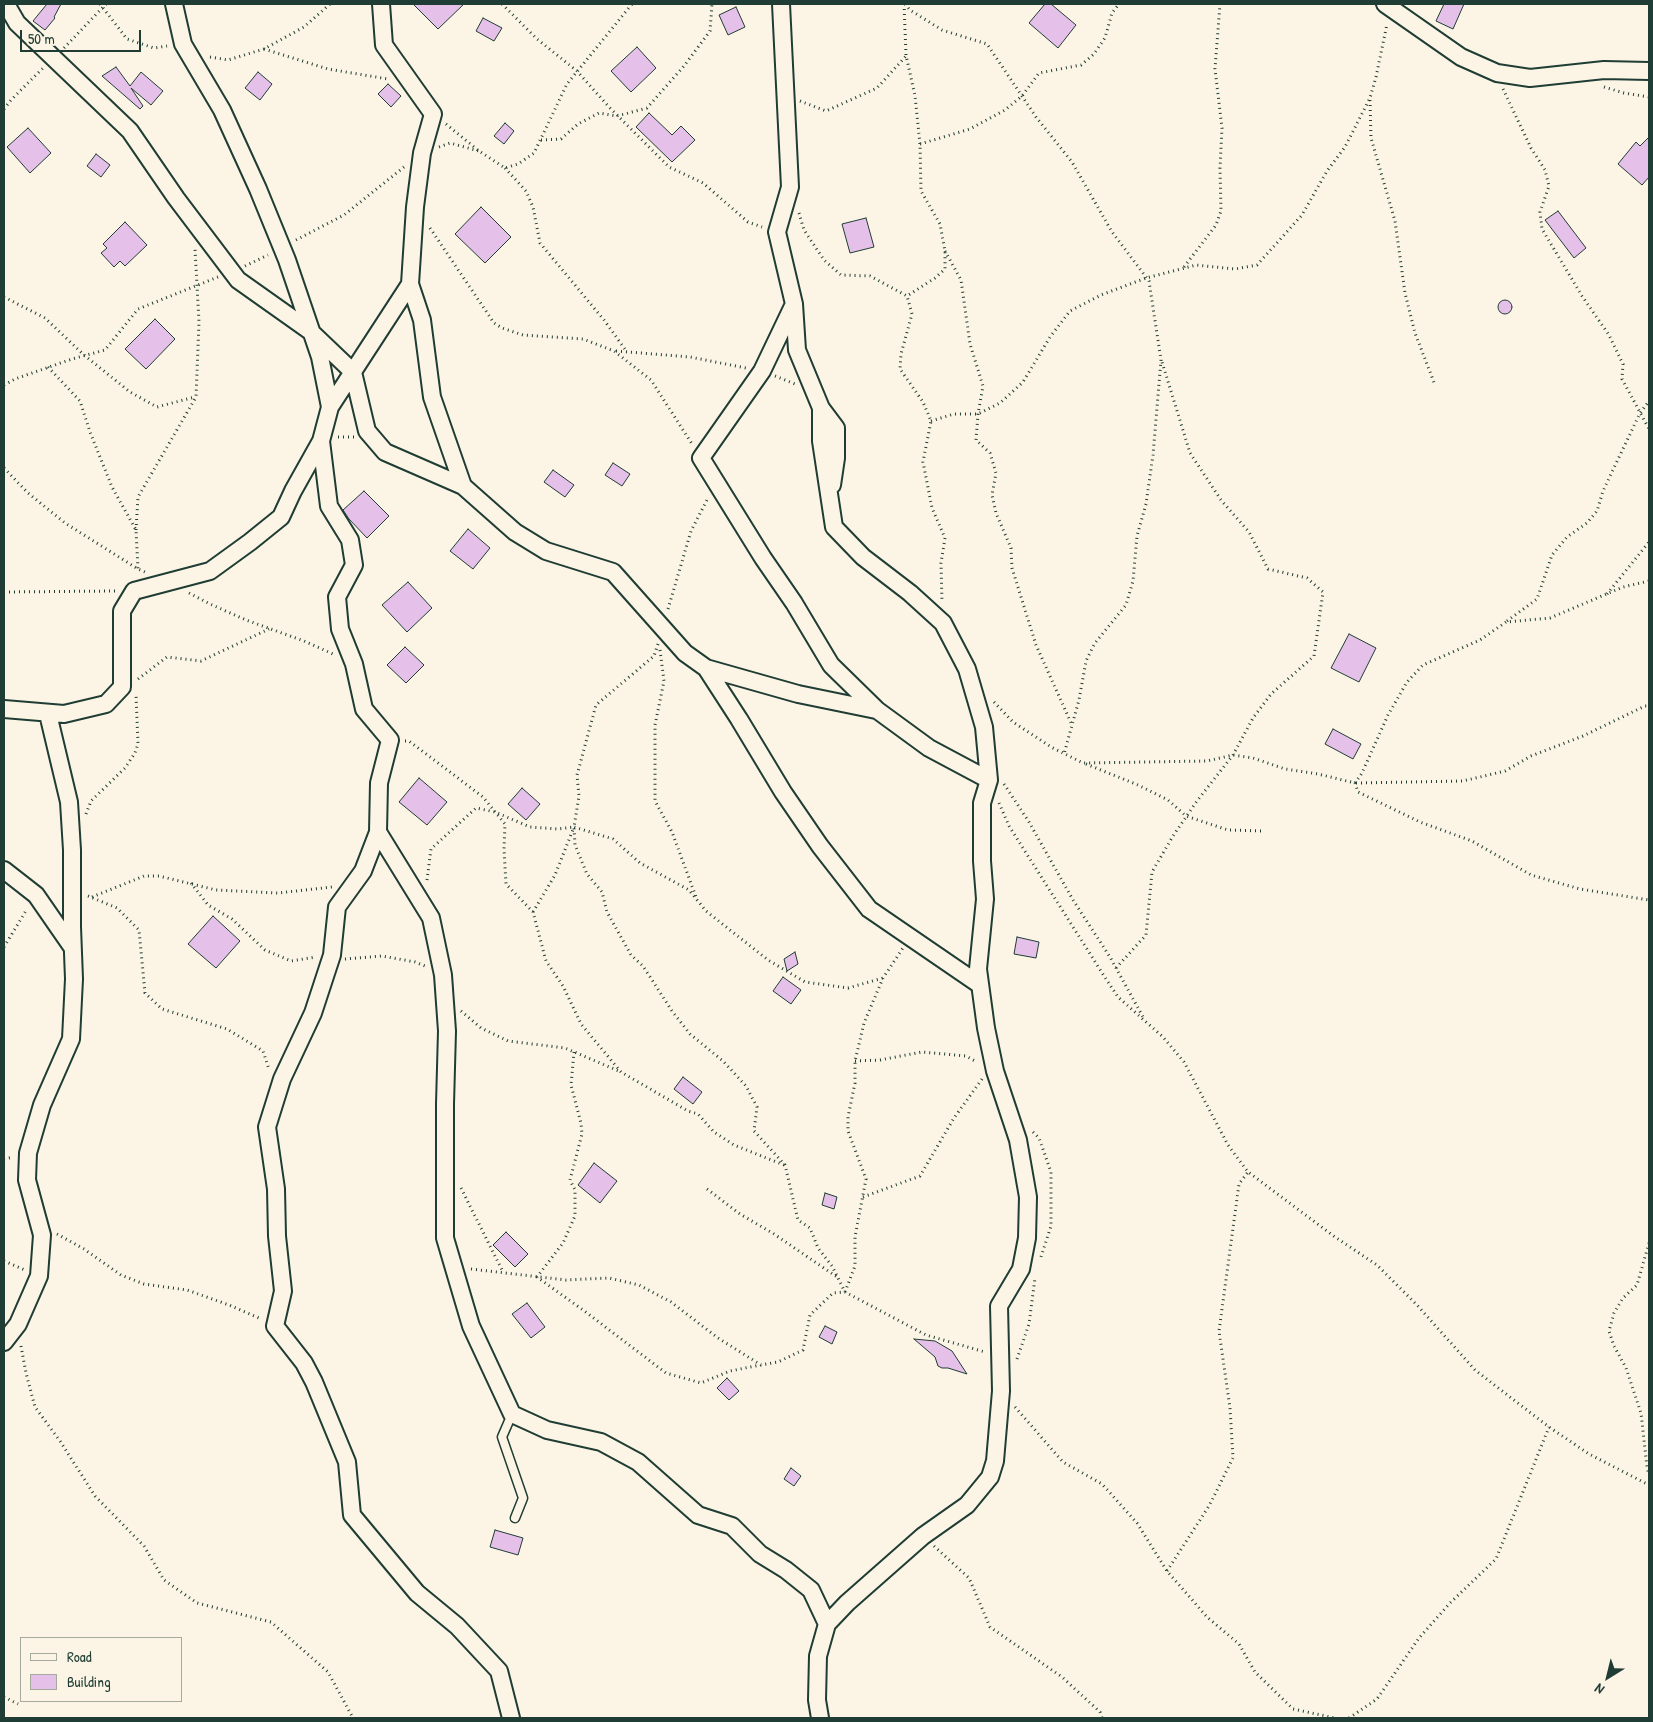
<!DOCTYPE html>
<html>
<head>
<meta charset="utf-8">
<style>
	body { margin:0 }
	#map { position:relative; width:1653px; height:1722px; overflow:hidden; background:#fcf5e5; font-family:"Patrick Hand",sans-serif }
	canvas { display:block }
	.frame { position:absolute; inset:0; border:5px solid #1f3d34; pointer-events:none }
	.legend { position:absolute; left:20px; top:1637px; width:162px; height:65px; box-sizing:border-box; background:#fcf5e5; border:1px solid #a4ab9e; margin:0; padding:6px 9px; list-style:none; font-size:15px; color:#1f3d34 }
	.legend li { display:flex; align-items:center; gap:10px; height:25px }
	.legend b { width:25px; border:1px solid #a4ab9e }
	.north { position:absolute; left:1583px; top:1652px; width:50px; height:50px; -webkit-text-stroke:4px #fcf5e5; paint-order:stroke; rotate:216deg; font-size:14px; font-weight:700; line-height:20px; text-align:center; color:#1f3d34 }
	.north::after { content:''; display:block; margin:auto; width:18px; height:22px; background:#1f3d34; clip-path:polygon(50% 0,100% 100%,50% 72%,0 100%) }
	.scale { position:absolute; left:20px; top:30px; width:121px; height:22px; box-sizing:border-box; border:2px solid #1f3d34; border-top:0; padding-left:6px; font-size:15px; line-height:18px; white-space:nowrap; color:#1f3d34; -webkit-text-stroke:4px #fcf5e5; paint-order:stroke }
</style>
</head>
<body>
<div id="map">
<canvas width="1653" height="1722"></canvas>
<div class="frame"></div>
<ul class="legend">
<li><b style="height:6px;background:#fcf5e5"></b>Road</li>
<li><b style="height:14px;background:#e5c0e9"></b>Building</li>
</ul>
<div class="north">N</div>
<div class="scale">50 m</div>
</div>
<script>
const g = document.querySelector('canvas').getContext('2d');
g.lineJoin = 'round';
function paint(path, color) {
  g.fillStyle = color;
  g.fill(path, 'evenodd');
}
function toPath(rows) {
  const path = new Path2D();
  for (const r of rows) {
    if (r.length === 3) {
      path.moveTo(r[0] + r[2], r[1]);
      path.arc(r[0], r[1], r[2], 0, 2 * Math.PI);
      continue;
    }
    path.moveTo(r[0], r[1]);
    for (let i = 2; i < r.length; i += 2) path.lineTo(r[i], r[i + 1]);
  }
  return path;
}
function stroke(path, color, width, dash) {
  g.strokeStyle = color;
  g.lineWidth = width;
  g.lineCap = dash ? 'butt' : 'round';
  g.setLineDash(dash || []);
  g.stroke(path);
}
const building = toPath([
	[47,4,61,4,54,17,55,18,45,30,33,21,47,4],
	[413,4,464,4,438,29,413,4],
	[1045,4,1051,4,1076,25,1058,48,1029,23,1045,4],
	[1444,4,1464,4,1453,29,1436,21,1444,4],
	[736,7,745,27,728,35,719,15,736,7],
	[483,18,502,28,494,41,476,31,483,18],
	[637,47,656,68,631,92,611,71,637,47],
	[116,67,130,86,141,72,163,91,151,105,131,88,143,106,140,109,102,76,116,67],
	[258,72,272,84,260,100,245,88,258,72],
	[388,84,401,96,391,107,378,94,388,84],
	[649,113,672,135,681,126,695,140,672,162,636,127,649,113],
	[505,123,514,131,504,144,494,136,505,123],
	[28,128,51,153,30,173,7,147,28,128],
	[1649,137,1649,177,1642,185,1618,164,1636,142,1640,146,1649,137],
	[96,154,110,165,101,177,87,166,96,154],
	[481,207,511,237,485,263,455,234,481,207],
	[1558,211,1586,248,1574,258,1545,220,1558,211],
	[866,218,874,247,850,253,842,224,866,218],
	[125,222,147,245,125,266,120,261,114,267,101,253,107,248,103,244,125,222],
	[1505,307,7],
	[155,319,175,339,146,369,125,349,155,319],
	[613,463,630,474,622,486,605,475,613,463],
	[553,470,574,485,565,497,544,482,553,470],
	[364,491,389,516,367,538,349,519,343,510,364,491],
	[468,529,490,548,473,569,450,551,468,529],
	[408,582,432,608,407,632,382,605,408,582],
	[1349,634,1376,648,1359,682,1331,668,1349,634],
	[405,647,424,665,406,683,387,665,405,647],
	[1333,729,1361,744,1353,759,1325,744,1333,729],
	[419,778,447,802,427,825,399,802,419,778],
	[522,788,540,804,526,820,508,804,522,788],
	[213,916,240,941,216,968,188,944,213,916],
	[1017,937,1039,942,1036,958,1014,954,1017,937],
	[795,952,798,964,787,971,784,959,795,952],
	[783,977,801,990,791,1004,773,991,783,977],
	[683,1077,702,1092,693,1104,674,1089,683,1077],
	[594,1163,617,1181,600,1203,578,1185,594,1163],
	[825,1193,837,1197,834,1209,822,1205,825,1193],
	[506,1232,528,1254,515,1267,493,1245,506,1232],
	[527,1303,545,1327,531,1338,512,1314,527,1303],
	[825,1326,837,1332,832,1344,819,1337,825,1326],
	[914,1339,935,1341,952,1351,967,1374,948,1368,942,1368,938,1366,935,1357,914,1339],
	[727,1378,739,1391,729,1400,717,1388,727,1378],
	[791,1468,801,1476,794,1486,784,1479,791,1468],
	[495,1530,523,1538,518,1555,490,1547,495,1530]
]);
paint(building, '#e5c0e9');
stroke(building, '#1f3d34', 1);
const lane = toPath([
	[512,1414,502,1437,523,1498,515,1518]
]);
const street = toPath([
	[6,4,17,23,130,131,176,198,238,280,310,331,353,372,367,431,385,452,463,486,515,532,546,551,613,572,685,653,706,668,739,719,783,792,820,846,869,909,980,985],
	[174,4,183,44,222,110,258,189,287,260,320,357,330,407],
	[381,4,384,45,433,114,422,153,415,207,410,284,422,320,432,397,463,486],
	[781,4,790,187,777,232,794,304,797,350,821,408,836,428,836,458,832,485],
	[1385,4,1461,57,1497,73,1530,78,1604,70,1649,71],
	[410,284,330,407,321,441,329,506,350,540,354,565,337,597,340,629,354,664,364,709,390,740,379,783,378,832,363,871,337,907,332,955,313,1013,282,1079,267,1127,276,1189,277,1236,283,1291,275,1326,304,1363,314,1382,347,1462,352,1515,417,1593,457,1626,499,1671,511,1718],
	[794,304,762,371,701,458,763,558,794,603,831,665,877,710,929,748,989,780],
	[706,668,798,694,876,710],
	[4,709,64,714,106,704,122,687,122,611,134,591,210,571,250,542,281,517,293,491,321,441],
	[378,832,431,918,443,975,447,1031,445,1104,445,1238,471,1326,512,1414,547,1430,601,1442,638,1462,698,1515,732,1526,760,1554,786,1570,811,1590,827,1624],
	[4,870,36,895,72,947],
	[4,1342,18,1324,39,1276,42,1235,27,1180,28,1153,42,1105,71,1039,74,979,72,927,72,850,69,802,48,714],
	[820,1718,817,1700,818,1656,827,1624,847,1603,923,1536,967,1505,990,1477,995,1461,1001,1391,999,1306,1021,1269,1027,1238,1028,1197,1018,1140,995,1071,986,1028,978,969,985,899,982,861,982,803,989,780,984,727,967,669,943,623,910,593,863,557,834,527,821,441,821,408]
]);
stroke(lane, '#1f3d34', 11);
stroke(street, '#1f3d34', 20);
stroke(toPath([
	[100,4,127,39,154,48,167,46],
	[502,4,537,39,577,71,609,107,669,167,703,183,748,222,762,227],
	[904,4,906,55,915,96,920,144,921,191,940,224,945,251,945,269,935,278,907,296],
	[905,4,910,10,942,30,987,44,1036,117,1072,162,1112,232,1149,281,1161,360,1153,455,1146,504,1137,536,1133,581,1126,605,1095,643,1086,661,1079,700,1064,754],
	[64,48,106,4],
	[264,49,328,69,388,79],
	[210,57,228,60,264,49,304,27,330,4],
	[1604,87,1624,93,1649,97],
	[1503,89,1531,148,1545,170,1549,186,1540,212,1542,229,1582,296,1609,335,1623,364,1622,379,1649,429],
	[1370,100,1371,138,1395,221,1405,293,1415,333,1435,385],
	[800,101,826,111,877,88,906,56],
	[4,109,11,100,43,68],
	[446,124,479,151,505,168,518,164,534,153,567,84,632,4],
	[541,140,561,139,578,124,599,113,617,116,647,108,684,66,710,31,712,4],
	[920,144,970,129,1005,110,1022,96,1039,73,1081,65,1094,54,1105,38,1112,13,1119,4],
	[439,147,450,143,479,151],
	[505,168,526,191,533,207,540,243,604,320,627,352],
	[799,213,804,230,824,260,841,275,870,276,907,296,912,314,901,354,900,369,923,402,931,421,923,462,932,508,945,538,941,563,942,602],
	[430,228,494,323,502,328,523,335,583,339,614,351,651,380,692,444],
	[296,240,344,215,404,167],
	[945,251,961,280,970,344,983,386,978,414,976,440,990,453,996,473,992,495,996,513,1011,548,1012,568,1036,645,1072,725],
	[245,266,268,255],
	[1184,267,1216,225,1221,211,1220,168,1222,128,1215,69,1220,4],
	[4,297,45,318,84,355,130,392,157,407,195,397],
	[616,351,690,357,746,368],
	[48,367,80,401,90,432,112,487,136,530,138,569],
	[775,376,795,384],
	[4,385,15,379,72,359,105,350,138,309,218,277],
	[931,421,954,414,978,414,1000,403,1023,382,1050,337,1070,311,1101,295,1146,278,1196,265,1235,269,1257,265,1302,215,1327,171,1345,147,1370,98,1376,77,1387,24],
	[338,437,354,437],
	[4,468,28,493,65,523,138,569,145,572],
	[136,530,138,497,196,397,199,322,195,249],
	[4,592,115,591],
	[189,593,210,604,246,620,304,641,333,654],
	[1607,594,1649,542],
	[668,609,691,531,708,498],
	[1507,621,1537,599,1552,555,1567,537,1587,523,1597,511,1603,491,1640,413,1649,401],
	[658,644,654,656,596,705,577,775,579,796,574,827,575,845,587,874,602,892,607,912,631,955,643,966,672,1011,690,1034,723,1061,746,1086,757,1107,754,1131,785,1165,798,1220,810,1228,818,1248,832,1266,845,1292],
	[660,650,664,681,655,725,655,801,672,832,696,897],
	[138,679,167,657,201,661,269,629],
	[994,702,1013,722,1051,747,1083,763,1207,761,1233,755,1253,758,1285,769,1318,774,1355,783,1358,792,1420,822,1472,841,1531,875,1580,889,1649,900],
	[405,741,409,741,483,797,505,824,504,849,506,884,533,912,546,961,563,986,581,1024,621,1072,688,1111,698,1114,714,1132,734,1145,784,1165],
	[1086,764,1138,785,1168,800,1186,816,1228,830,1264,831],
	[1355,783,1362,773,1388,715,1407,682,1423,665,1480,640,1506,622,1550,618,1623,587,1649,581],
	[1356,783,1463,781,1505,771,1531,756,1583,736,1645,706,1649,706],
	[1004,784,1029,822,1073,900,1110,957,1143,1017],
	[999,803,1009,826,1106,979,1118,997,1163,1037,1184,1062,1228,1145,1248,1172,1335,1237,1377,1265,1417,1305,1475,1370,1549,1427,1589,1454,1649,1485],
	[86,814,91,801,125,768,135,753,138,744,136,694],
	[427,880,431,849,476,808,495,812,530,827,558,829,574,827],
	[191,883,208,905,232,919,265,950,291,961,316,957],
	[88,896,117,908,139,930,145,993,162,1009,227,1029,263,1051,269,1069],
	[92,897,144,876,159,876,216,890,278,893,332,887],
	[533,912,555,875,574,827,613,839,640,863,689,890,706,911,768,960,805,982,848,988,883,978],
	[4,947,27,909],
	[345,959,382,956,415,962,425,966],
	[1116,968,1146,935,1152,872,1173,836,1197,801,1233,755,1253,718,1271,694,1314,656,1323,592,1307,578,1268,569,1249,532,1221,500,1190,453,1162,362],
	[461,1011,481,1028,508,1041,565,1048,621,1072],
	[574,1052,571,1085,581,1123,582,1134,570,1180,575,1190,575,1216,563,1243,537,1277,583,1310,666,1373,701,1383,730,1371,760,1365],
	[855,1061,880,1060,922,1052,966,1056,977,1062],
	[1033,1132,1039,1138,1051,1172,1051,1226,1041,1257],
	[4,1159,13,1157],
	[461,1188,503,1272],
	[707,1189,740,1214,774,1234,837,1277],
	[863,1197,920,1176,954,1118,982,1079],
	[57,1234,84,1249,121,1275,144,1284,187,1290,229,1305,261,1319],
	[1649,1243,1637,1285,1623,1298,1614,1313,1609,1331,1614,1346,1626,1368,1641,1413,1647,1467,1649,1475],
	[4,1261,25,1270],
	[471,1269,566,1280,609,1278,639,1285,671,1302,718,1338,761,1365,778,1362,803,1350,810,1315,833,1293,845,1292,926,1335,985,1352],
	[845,1292,855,1266,855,1237,866,1179,848,1131,848,1117,855,1083,855,1061,864,1023,883,978,903,948],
	[21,1346,26,1373,35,1407,60,1441,95,1496,144,1546,164,1580,197,1603,271,1622,328,1672,353,1718],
	[1017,1359,1029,1324,1035,1278],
	[1015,1407,1063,1462,1102,1484,1137,1523,1167,1571,1207,1617,1239,1644,1255,1672,1293,1709,1335,1718],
	[934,1546,969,1578,990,1627,1062,1677,1100,1712,1102,1718],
	[1167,1571,1209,1506,1233,1458,1230,1408,1219,1331,1239,1184,1248,1172],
	[4,1697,18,1704],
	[1349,1718,1377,1699,1419,1638,1450,1603,1496,1559,1549,1427]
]), '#1f3d34', 3, [1, 4]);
stroke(lane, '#fcf5e5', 8);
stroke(street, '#fcf5e5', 16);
</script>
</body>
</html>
